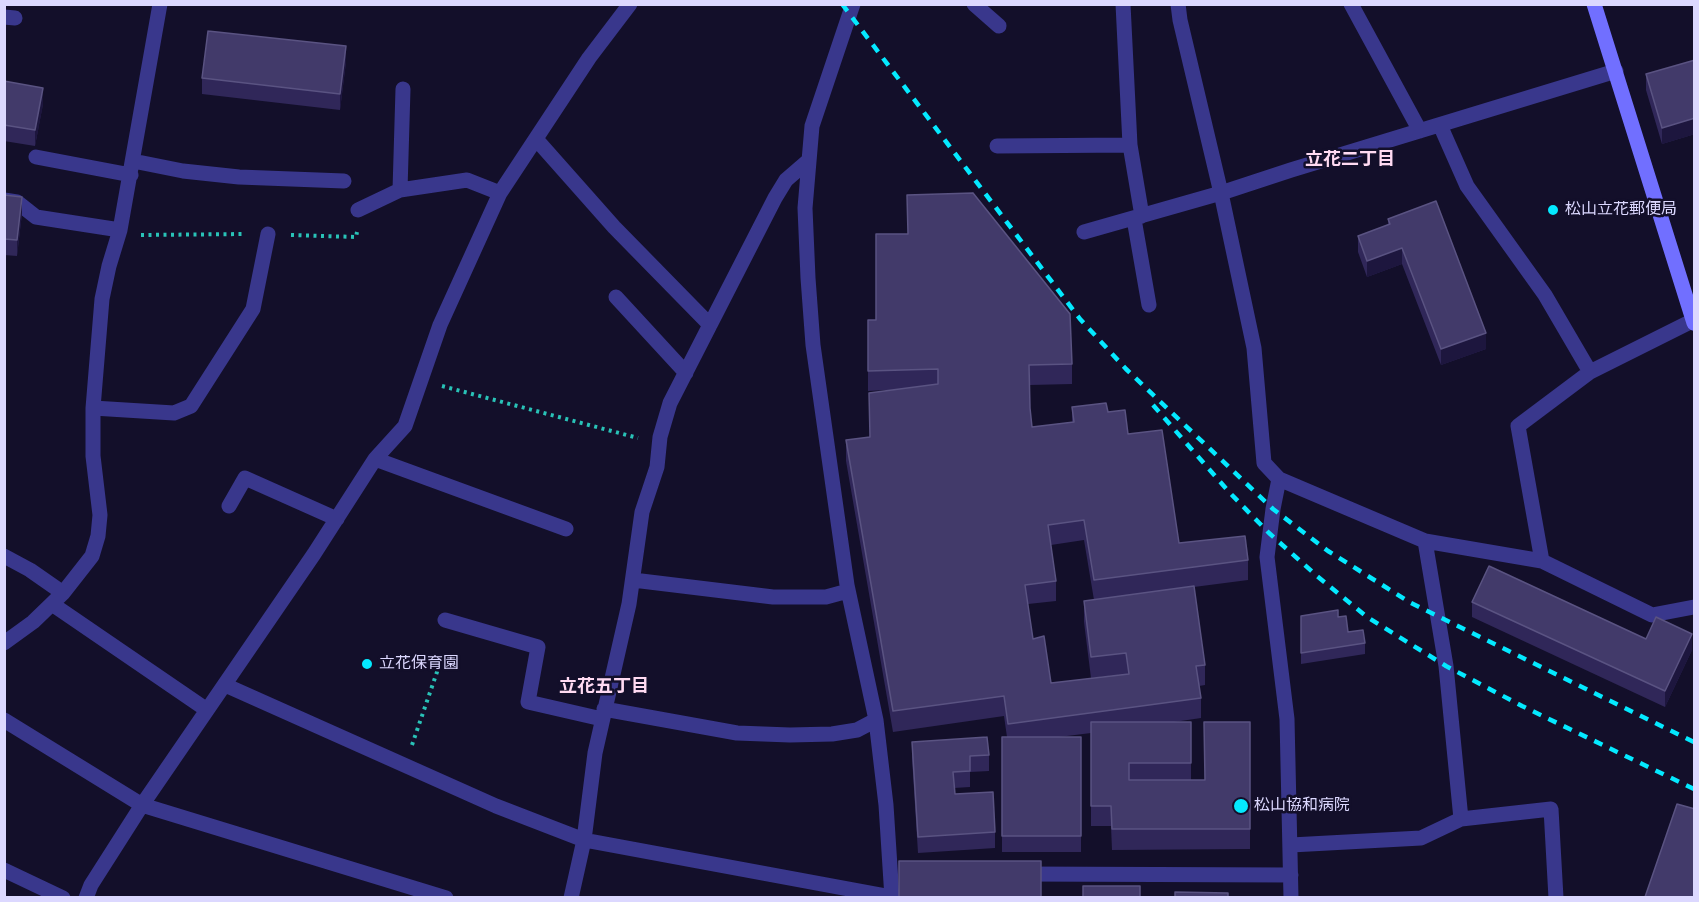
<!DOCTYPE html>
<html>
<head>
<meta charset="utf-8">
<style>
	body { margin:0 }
	#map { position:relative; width:1699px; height:902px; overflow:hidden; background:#130f2a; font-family:Helvetica,sans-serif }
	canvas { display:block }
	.frame { position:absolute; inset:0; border:6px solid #dcd8ff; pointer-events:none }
</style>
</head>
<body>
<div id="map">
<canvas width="1699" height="902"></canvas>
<div class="frame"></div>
</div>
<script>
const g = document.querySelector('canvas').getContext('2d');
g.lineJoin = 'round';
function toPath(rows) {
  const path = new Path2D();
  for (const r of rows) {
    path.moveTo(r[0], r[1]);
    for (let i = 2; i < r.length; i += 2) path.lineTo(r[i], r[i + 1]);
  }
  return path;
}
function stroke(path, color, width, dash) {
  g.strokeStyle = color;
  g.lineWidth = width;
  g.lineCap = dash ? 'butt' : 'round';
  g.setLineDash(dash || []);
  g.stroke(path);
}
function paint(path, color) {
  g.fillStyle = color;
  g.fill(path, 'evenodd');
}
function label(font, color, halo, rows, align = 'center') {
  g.font = font + ' Helvetica,"Noto Sans JP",sans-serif';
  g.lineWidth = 5;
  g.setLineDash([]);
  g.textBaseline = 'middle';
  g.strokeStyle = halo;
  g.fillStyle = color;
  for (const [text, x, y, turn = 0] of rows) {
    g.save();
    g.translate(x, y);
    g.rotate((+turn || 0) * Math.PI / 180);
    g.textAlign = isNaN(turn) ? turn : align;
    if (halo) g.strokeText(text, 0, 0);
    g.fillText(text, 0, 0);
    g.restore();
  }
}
stroke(toPath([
	[141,235,244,234],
	[291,235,356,237,357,232],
	[442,386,638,438],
	[412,745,438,669]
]), '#29c2b7', 4, [3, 4.5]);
stroke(toPath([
	[853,4,812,126,805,208,808,278,813,345,847,585,876,720,886,805,892,898],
	[974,4,999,26],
	[1123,4,1130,145,1142,216],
	[1178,4,1180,20,1221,193,1254,348,1264,463,1279,479,1425,541,1542,561,1652,615,1694,607],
	[1351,4,1420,131],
	[4,17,15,18],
	[1440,125,1467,186,1545,295,1590,372],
	[536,139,614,227,710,325],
	[997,146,1130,145],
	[36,157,131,175],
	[133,161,183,171,239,177,344,181],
	[400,190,403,89],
	[4,200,17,202,36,217,120,230],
	[358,210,400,190,467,180,500,193],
	[1134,219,1149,305],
	[1084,232,1221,193,1291,170,1616,71],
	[616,297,686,373],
	[93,408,174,413,191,406,253,309,268,234],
	[375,459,566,529],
	[1279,479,1273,509,1267,557,1287,719,1291,898],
	[229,506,245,478,337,519],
	[1425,541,1446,666,1461,819],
	[4,556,30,570,63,593],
	[1542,561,1518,426,1590,372,1694,320],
	[633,580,773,597,826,597,848,591],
	[52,604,207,710],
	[445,620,538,647,528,702,602,719],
	[4,643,33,622,63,593,92,556,98,536,100,515,93,456,93,408,102,299,109,266,120,230,160,4],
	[225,685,496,806,584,840,595,753,629,604,642,512,657,467,660,437,670,403,775,198,786,180,808,161],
	[604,709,737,733,790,735,832,734,857,730,876,720],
	[4,720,142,805,446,898],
	[1291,845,1421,838,1461,819,1551,809,1556,898],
	[4,870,63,898],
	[1021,874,1291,875],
	[86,898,91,885,142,805,314,554,375,459,405,426,440,325,500,193,589,58,630,4],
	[571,898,584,840,892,897]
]), '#39378c', 15);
stroke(toPath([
	[1594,4,1694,323]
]), '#716fff', 15);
stroke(toPath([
	[842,4,1080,319,1126,369,1273,509,1328,551,1411,603,1694,742],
	[1153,405,1229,492,1269,533,1317,576,1367,617,1446,666,1522,706,1694,789]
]), '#04e9ff', 4.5, [9, 8]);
paint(toPath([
	[1695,60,1695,134,1662,144,1646,90,1646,74],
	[346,62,340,110,202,94,202,78],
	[4,81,43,104,35,146,4,141],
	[4,195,22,213,17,256,4,255],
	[1388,219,1486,349,1441,365,1402,264,1367,277,1358,252,1358,236,1388,225],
	[868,320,876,320,1072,364,1072,384,1030,385,1030,408,1032,427,1072,422,1072,407,1108,412,1128,434,1179,543,1248,560,1248,580,1194,587,1205,665,1205,685,1199,686,1201,698,1201,718,1174,722,1191,722,1191,780,1204,780,1250,722,1250,849,1112,850,1111,826,1091,826,1091,733,1059,737,1081,737,1081,852,1002,852,1002,737,1007,737,1004,716,893,732,846,461,846,440,869,437,887,390,868,391],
	[1084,540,1094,600,1084,601,1084,622,1091,678,1126,674,1051,683,1033,639,1028,604,1056,601,1056,581,1051,545],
	[1472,602,1646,639,1692,650,1665,707,1472,617],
	[1301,616,1338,617,1348,632,1365,643,1365,654,1301,664],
	[912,742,989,755,989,771,970,772,970,787,954,788,955,794,995,832,995,848,918,853,912,758]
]), '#302759');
paint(toPath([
	[346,46,346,62,340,110,340,94],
	[43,88,43,104,35,146,35,130],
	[1695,118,1695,134,1662,144,1662,128],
	[22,197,22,213,17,256,17,240],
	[1402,248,1402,264,1367,277,1367,261],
	[1486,333,1486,349,1441,365,1441,349],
	[1692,634,1692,650,1665,707,1665,691]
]), '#1d163e');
const building = toPath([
	[208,31,346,46,340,94,202,78,208,31],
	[1695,60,1695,118,1662,128,1646,74,1695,60],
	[4,81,43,88,35,130,4,125,4,81],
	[973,193,1070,314,1072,364,1029,365,1030,408,1032,427,1074,422,1072,407,1106,403,1108,412,1125,410,1128,434,1162,430,1179,543,1245,536,1248,560,1094,580,1084,520,1048,525,1056,581,1025,585,1033,639,1044,636,1051,683,1129,674,1126,653,1091,657,1084,601,1194,586,1205,665,1196,666,1201,698,1008,724,1004,696,893,711,846,440,870,437,869,393,938,384,938,369,868,371,868,320,876,320,876,234,908,234,907,195,973,193],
	[4,195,22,197,17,240,4,239,4,195],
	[1436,201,1486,333,1441,349,1402,248,1367,261,1358,236,1390,224,1388,219,1436,201],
	[1489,566,1646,639,1656,617,1692,634,1665,691,1472,602,1489,566],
	[1338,610,1338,617,1346,616,1348,632,1363,630,1365,643,1301,653,1301,616,1338,610],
	[1091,722,1191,722,1191,763,1129,763,1129,780,1205,780,1204,722,1250,722,1250,829,1112,829,1111,806,1091,806,1091,722],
	[987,737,989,755,970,756,970,771,953,772,955,794,993,792,995,832,918,837,912,742,987,737],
	[1002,737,1081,737,1081,836,1002,836,1002,737],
	[1677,804,1695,809,1695,897,1645,897,1677,804],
	[899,861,1041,861,1041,897,899,897,899,861],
	[1083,886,1140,886,1140,897,1083,897,1083,886],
	[1175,892,1228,893,1228,897,1175,897,1175,892]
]);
paint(building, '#423a6a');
stroke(building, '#5a5382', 1.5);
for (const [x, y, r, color] of [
	[1553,210,6,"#04e9ff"],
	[367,664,6,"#04e9ff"],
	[1241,806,8,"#04e9ff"]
]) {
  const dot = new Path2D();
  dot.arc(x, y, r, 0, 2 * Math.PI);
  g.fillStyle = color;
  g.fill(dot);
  stroke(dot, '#130f2a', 2);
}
label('16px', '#dcd8ff', '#130f2a', [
	["松山立花郵便局",1565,210],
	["立花保育園",379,664],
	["松山協和病院",1254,806]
], 'left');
label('bold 18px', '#ffdaf2', '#130f2a', [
	["立花二丁目",1350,160],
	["立花五丁目",604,687]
]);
</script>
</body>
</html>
